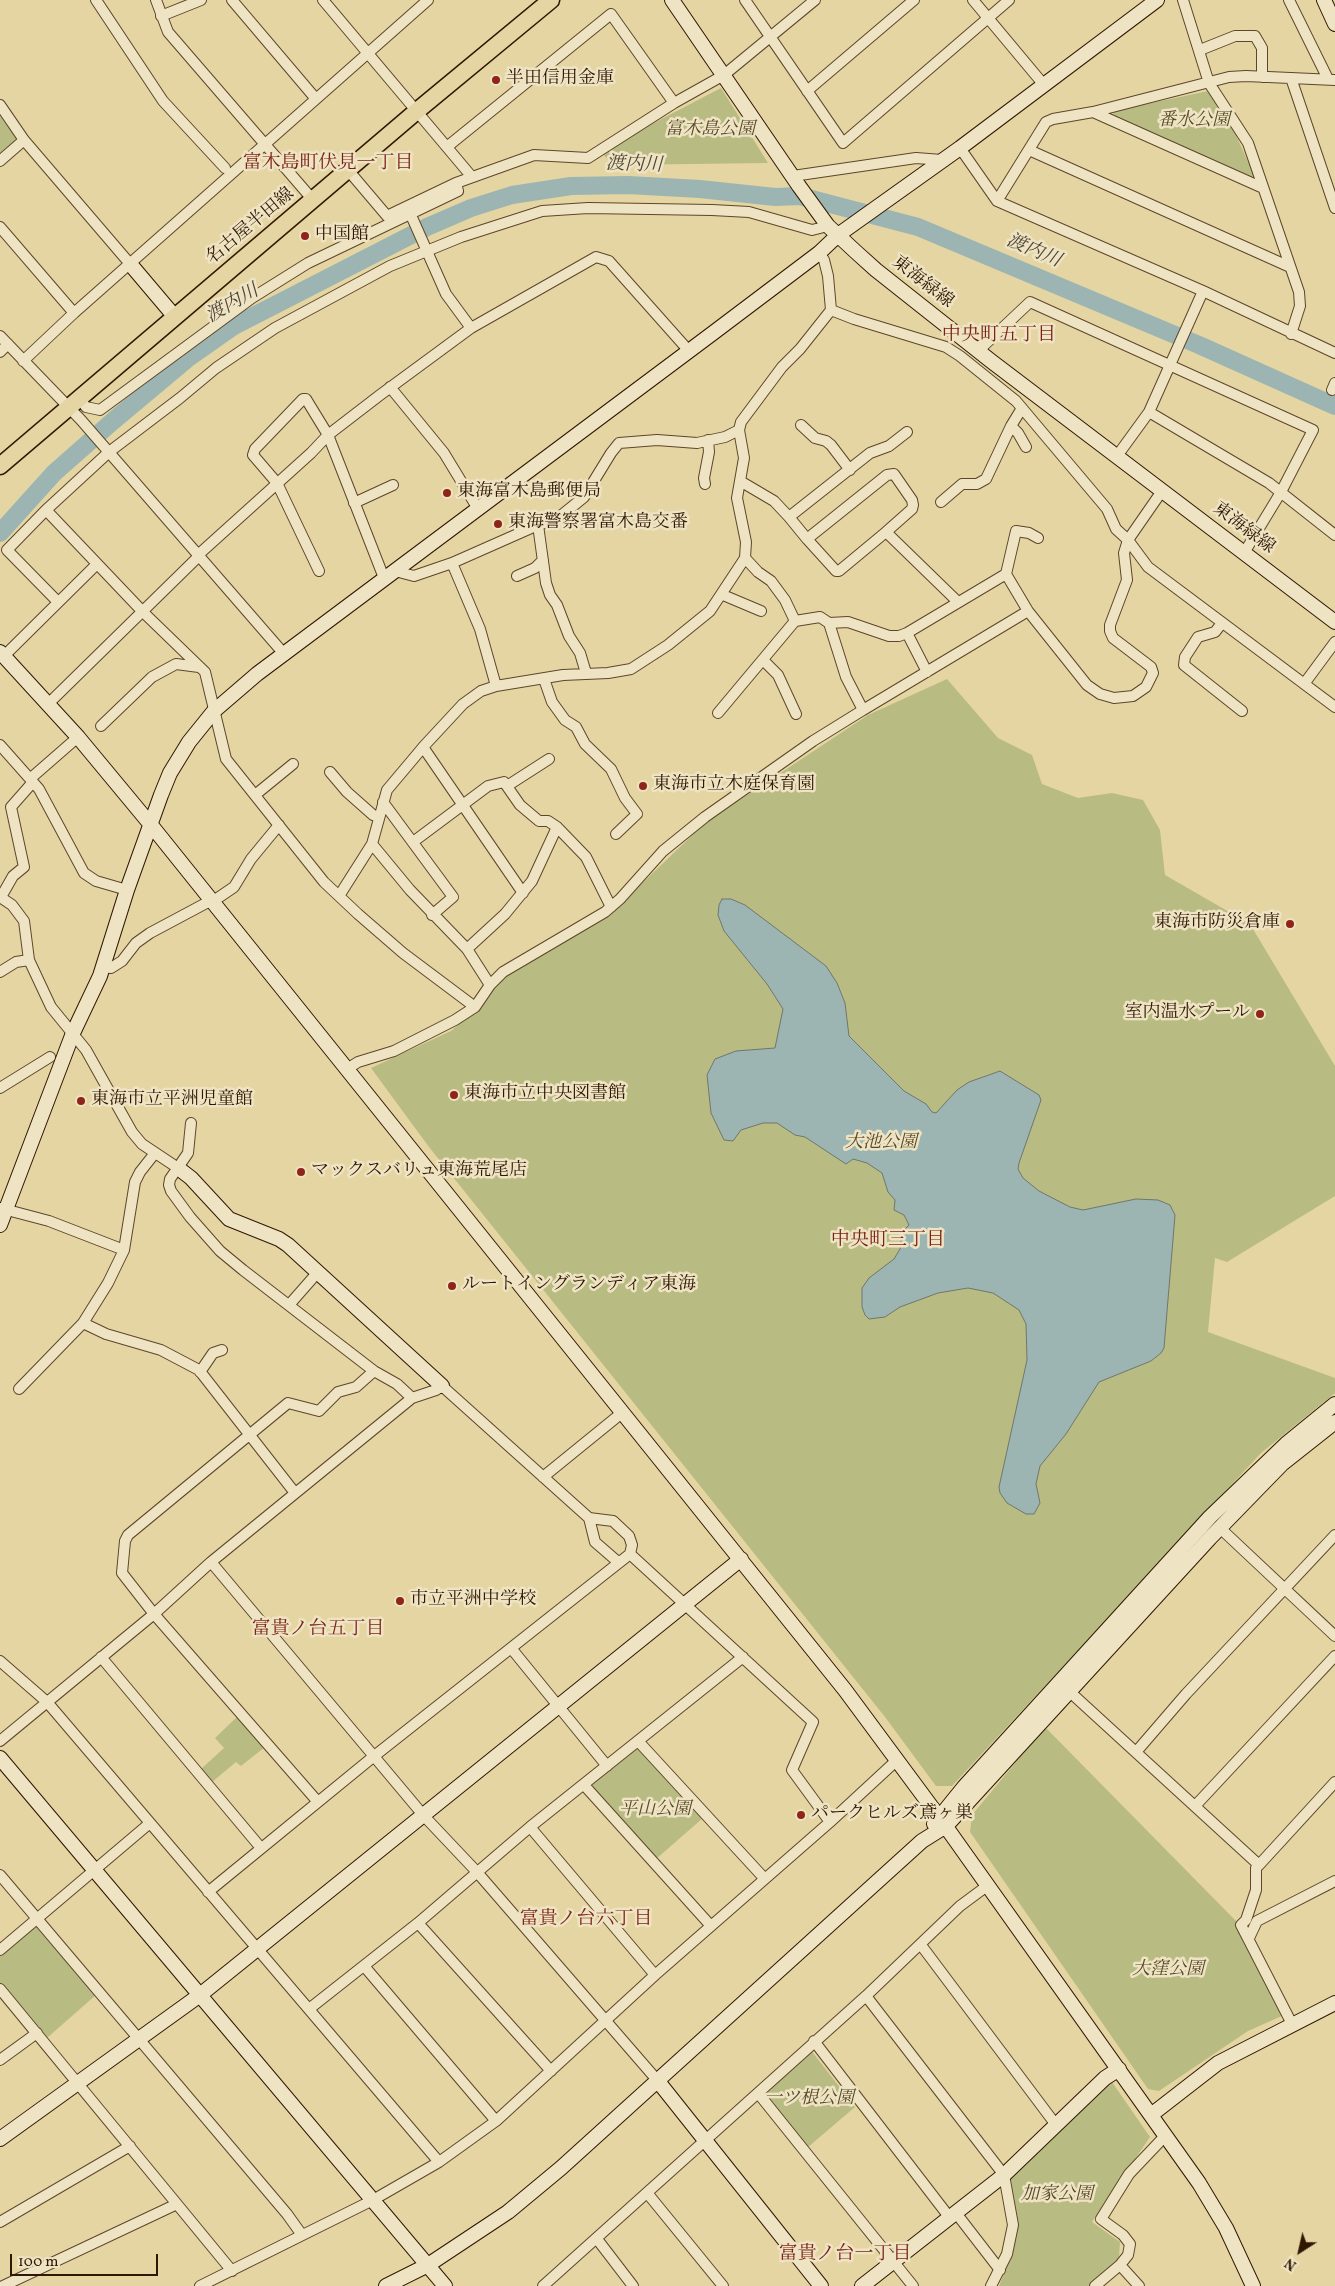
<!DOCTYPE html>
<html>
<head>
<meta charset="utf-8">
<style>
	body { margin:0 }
	#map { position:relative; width:1335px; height:2286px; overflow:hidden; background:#e5d5a2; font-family:Vollkorn,serif }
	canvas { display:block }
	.north { position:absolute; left:1275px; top:2226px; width:50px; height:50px; -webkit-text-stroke:4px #eee4c3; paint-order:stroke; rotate:215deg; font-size:14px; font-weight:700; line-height:20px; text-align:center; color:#301703 }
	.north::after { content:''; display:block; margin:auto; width:18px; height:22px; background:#301703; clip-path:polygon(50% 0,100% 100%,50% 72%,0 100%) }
	.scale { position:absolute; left:10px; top:2254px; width:148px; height:22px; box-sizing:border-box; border:2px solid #301703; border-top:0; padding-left:6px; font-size:15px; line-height:18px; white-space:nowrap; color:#301703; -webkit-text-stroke:4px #eee4c3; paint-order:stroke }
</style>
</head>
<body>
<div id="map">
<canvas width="1335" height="2286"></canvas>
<div class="north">N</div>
<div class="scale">100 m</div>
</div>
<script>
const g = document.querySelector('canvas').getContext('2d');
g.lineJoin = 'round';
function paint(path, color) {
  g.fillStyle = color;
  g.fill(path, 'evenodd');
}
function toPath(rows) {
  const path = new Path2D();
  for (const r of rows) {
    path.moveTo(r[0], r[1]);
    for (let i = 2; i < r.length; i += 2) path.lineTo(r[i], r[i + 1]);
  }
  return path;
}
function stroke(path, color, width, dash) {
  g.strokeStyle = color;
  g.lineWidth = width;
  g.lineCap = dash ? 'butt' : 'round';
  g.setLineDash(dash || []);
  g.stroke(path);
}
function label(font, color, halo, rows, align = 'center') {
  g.font = font + ' Vollkorn,"Noto Serif JP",serif';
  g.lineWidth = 5;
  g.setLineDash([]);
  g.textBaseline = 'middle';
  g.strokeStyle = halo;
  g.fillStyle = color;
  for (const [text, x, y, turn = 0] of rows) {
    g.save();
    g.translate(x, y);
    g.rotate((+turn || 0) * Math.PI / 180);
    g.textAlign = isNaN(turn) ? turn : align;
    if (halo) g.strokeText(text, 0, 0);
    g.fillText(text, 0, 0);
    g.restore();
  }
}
paint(toPath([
	[721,88,768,163,613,165,600,151],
	[1208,91,1235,133,1254,175,1251,178,1113,116,1114,111],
	[0,113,18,139,0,154],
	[947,679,998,738,1032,755,1042,784,1078,798,1112,793,1143,800,1160,830,1165,875,1250,924,1335,1066,1335,1196,1227,1262,1215,1258,1208,1332,1335,1378,1335,1393,1261,1453,952,1786,936,1786,885,1717,429,1147,371,1068,451,1031,473,1012,501,977,541,956,611,913,705,823,868,715],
	[239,1715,265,1747,241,1766,236,1762,211,1783,200,1770,224,1748,215,1738],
	[1045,1727,1237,1922,1284,2015,1248,2031,1159,2091,1148,2089,970,1832,972,1815],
	[635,1749,641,1750,703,1818,656,1859,592,1788,593,1783],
	[39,1924,97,1994,47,2038,0,1984,0,1954,32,1926],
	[810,2049,855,2107,807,2148,764,2095],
	[1112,2082,1150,2137,1092,2222,1120,2242,1119,2258,1090,2286,999,2286,1014,2248,1017,2225,1009,2180]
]), '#b8bc82');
const water = toPath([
	[722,899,731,899,745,905,826,966,837,983,845,1003,849,1036,904,1091,926,1104,932,1112,936,1113,957,1090,969,1082,1000,1071,1039,1095,1041,1100,1019,1163,1018,1169,1023,1178,1039,1191,1070,1207,1083,1210,1136,1199,1158,1200,1170,1205,1175,1215,1164,1348,1161,1353,1151,1361,1099,1382,1066,1434,1040,1466,1036,1484,1040,1503,1034,1514,1026,1514,1007,1503,1000,1493,999,1487,1027,1360,1026,1324,1019,1310,993,1293,968,1288,938,1293,900,1307,885,1317,869,1319,865,1315,862,1307,862,1288,869,1278,894,1259,900,1249,902,1232,909,1225,904,1215,894,1210,895,1200,888,1192,882,1173,867,1163,853,1159,846,1164,805,1137,795,1135,777,1123,763,1123,741,1130,733,1141,724,1140,711,1113,707,1075,715,1059,736,1051,775,1048,783,1009,767,984,724,931,718,915,719,905,722,899]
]);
paint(water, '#9cb5b2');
stroke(water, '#71766c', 1);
stroke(toPath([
	[0,533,54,473,113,421,187,359,234,326,427,227,471,208,512,195,571,186,628,185,700,189,775,197,800,196,918,227,1199,345,1335,406]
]), '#9cb5b2', 18);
const street = toPath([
	[96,0,163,101,225,168],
	[156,0,168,32,313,200],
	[232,0,316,99],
	[323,0,472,177],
	[745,0,843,143,1009,0],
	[973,0,1044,85],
	[1183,0,1209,83,1248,143,1299,292,1300,306,1291,334],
	[1289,0,1328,79],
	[161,16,201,0],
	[1200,50,1235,36,1255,36,1262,48,1262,77],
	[1291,78,1335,208],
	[807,91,914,0],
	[0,105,24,140,131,265],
	[1093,112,1263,188],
	[448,146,611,14,674,103],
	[960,148,997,201,1203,291,1335,353],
	[1029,150,1290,267],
	[0,161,24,140],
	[348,170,387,216,456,183,534,155,588,158,674,103,724,75,815,0],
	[793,176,916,158,942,160],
	[997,201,1046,122,1053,119,1093,112,1229,77,1246,76,1335,80],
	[410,213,446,294,471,328],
	[0,227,74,313],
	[831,310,854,319,946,347,960,356,1016,401,1107,509,1116,529,1128,540,1124,553,1127,580,1110,625,1110,631,1113,638,1151,667,1153,673,1146,687,1133,696,1114,698,1100,694,1087,685,1028,611,1006,574,1016,531,1029,533,1038,538],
	[0,336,81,420,285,655],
	[978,351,1030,302,1313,430,1281,492,1244,553],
	[0,352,8,344],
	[23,361,74,313,428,0],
	[390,387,444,453,478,509],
	[1332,390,1335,383],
	[79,398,86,407,100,410,252,298,308,263,458,191,456,183],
	[1149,412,1269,483,1335,535],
	[801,425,815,438,826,441,831,445,850,470],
	[1011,426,1022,408],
	[1117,456,1149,412,1203,291],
	[740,481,774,501,789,517,870,453,889,446,907,432],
	[705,484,704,478,709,452,708,440],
	[1162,491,1128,540,1148,567,1335,707],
	[941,502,962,484,977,484,986,479,1011,426,1018,433,1026,447],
	[354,503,393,485],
	[46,510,143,612,205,672,226,759,324,882,358,914,403,953,475,1007],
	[789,517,807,539],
	[538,525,546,583,550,595,557,605,569,636,580,653,586,673],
	[886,532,839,571,836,571,807,539,887,475,894,474,912,500,913,505,912,509,886,532,958,602],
	[198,555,311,453,328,435,380,395,471,328,596,257,609,261,689,351],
	[745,558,758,572,771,581,785,600,795,621,820,617,829,623,846,677,863,710,813,741,705,817,663,851,620,899,605,912,503,972,490,985,467,949,410,890,372,844,387,790,424,746,463,704,481,691,496,686,563,675,608,673,631,669,668,645,710,611,745,558,746,542,737,498,744,458,739,430,741,422,782,367,800,349,831,310,828,276,824,260,819,253],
	[452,563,480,629,496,686],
	[319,571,277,483,253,455,255,449,303,399,306,399,328,435,384,578],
	[395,571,414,576,452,563,538,525,557,519,584,497,611,453,619,443,657,440,697,443,725,437,739,430],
	[517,576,535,568,543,560],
	[723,595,761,611],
	[58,602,7,550,46,510,109,452,180,398,216,368,275,328,390,266,461,237,542,211,588,208,712,210,749,212,812,230,828,226],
	[829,623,848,622,889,636,899,636,907,633],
	[1222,623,1215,632,1198,637,1185,657,1184,665,1242,711],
	[4,656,97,564],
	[763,660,778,675,796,714],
	[927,672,907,633,1006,574],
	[544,679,552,702,565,720,576,727,585,744,611,769,625,798,637,814,616,834],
	[1304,684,1335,642],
	[48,704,199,556],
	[863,710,1028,611],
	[718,713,795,621],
	[101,726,152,677,176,664,199,667],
	[0,745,39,789,84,873,96,881,127,890],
	[423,747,523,893],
	[330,772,347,792,373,815,379,817],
	[31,778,78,737],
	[507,786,549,759],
	[255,795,293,764],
	[383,802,453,897,432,915],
	[413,842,488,786,504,782,520,805,539,821,548,821,557,827,586,857,611,907],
	[339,896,372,844],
	[0,897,12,905,24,921,29,960,51,1007,86,1050,132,1132,142,1144,178,1168],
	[1,897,13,876,24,867,11,807,33,782],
	[212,902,234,887,251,859,279,825],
	[467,949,505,914,532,881,557,827],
	[103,967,111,968,122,961,136,943,150,933,210,901],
	[0,972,16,962,29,960],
	[347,1069,358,1062,394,1051,455,1020,475,1007,490,985],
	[0,1088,50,1057],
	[191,1123,188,1153,170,1179,169,1185,171,1191,190,1217,220,1251,243,1270,374,1371,397,1384,412,1398],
	[0,1208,49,1221,124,1250],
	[289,1305,318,1272],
	[83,1323,106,1334,161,1350,199,1370,295,1493],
	[200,1372,213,1353,222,1350],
	[19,1389,83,1323,108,1283,124,1250,135,1182,140,1172,155,1153],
	[543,1477,623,1412],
	[589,1518,595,1542,618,1562],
	[1220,1528,1335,1636],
	[630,1554,813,1722,792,1770,830,1822],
	[211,1562,424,1816,476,1871,657,2080],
	[511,1648,607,1766],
	[101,1657,261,1848],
	[0,1661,47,1702,439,2162],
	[1070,1692,1259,1865],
	[0,1741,154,1614,211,1562,412,1398,436,1390,442,1386,589,1518,613,1521,629,1536,632,1545,630,1554,373,1757,208,1892],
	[638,1741,764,1878],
	[1136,1752,1186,1694,1335,1535],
	[584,1785,711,1926],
	[318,1802,154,1614,122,1573,125,1541,128,1535,288,1403,319,1411,338,1392,356,1387,374,1371],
	[1195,1806,1335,1656],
	[530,1827,655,1975],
	[0,1875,287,2214,302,2235],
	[418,1923,551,2071],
	[1249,1938,1257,1921,1335,1881],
	[921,1945,1056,2125],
	[0,1950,150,1823],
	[364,1966,496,2121],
	[0,1989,232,2271],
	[866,1996,1004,2175,1013,2225,1007,2254,991,2286],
	[309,2009,418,1923,530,1827,743,1657],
	[1292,2024,1241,1925,1246,1920,1256,1890,1256,1868,1259,1865,1335,1782],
	[814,2041,950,2218],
	[0,2060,37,2033],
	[758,2093,913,2286],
	[648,2194,723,2286],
	[956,2213,1000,2270],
	[0,2222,130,2146],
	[597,2239,633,2286],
	[1120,2265,1139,2286],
	[3,2286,177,2204],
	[200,2286,373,2200,439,2162,496,2121,655,1975,830,1822,896,1761],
	[543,2286,866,1996,960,1906,987,1886],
	[1095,2286,1120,2265,1128,2255,1130,2244,1123,2235,1101,2219,1129,2174,1165,2136]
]);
const secondary = toPath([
	[672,0,799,186,828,226,856,252,876,270,991,361,1335,622],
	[1324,0,1335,24],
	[131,265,175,317],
	[0,652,78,737,151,825,845,1690,939,1817,1199,2183,1226,2228,1253,2286],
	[178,1168,191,1178,229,1219,279,1239,288,1245,442,1386],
	[0,1225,73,1033,100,976,127,890,161,795,170,773,189,742,214,711,257,674,713,333,819,253,838,235,960,148,1157,0],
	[0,1758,445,2286],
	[934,1824,964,1787,1210,1517,1286,1444,1335,1404],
	[657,2080,821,2286],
	[1151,2115,1218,2063,1335,2003],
	[0,2139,200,1995,741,1559],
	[386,2286,428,2265,508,2212,561,2168,922,1841,946,1826,1210,1538,1282,1464,1335,1422],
	[862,2286,1004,2175,1105,2078,1119,2069]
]);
const primary = toPath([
	[0,466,418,110,551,0]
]);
stroke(street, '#5d462b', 12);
stroke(secondary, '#301703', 16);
stroke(primary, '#301703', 19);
stroke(street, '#eee4c3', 10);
stroke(secondary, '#eee4c3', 14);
stroke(primary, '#e5d5a2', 16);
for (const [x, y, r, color] of [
	[496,80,5,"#8f2418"],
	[305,236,5,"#8f2418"],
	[447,493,5,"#8f2418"],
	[498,524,5,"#8f2418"],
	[643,786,5,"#8f2418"],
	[1290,924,5,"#8f2418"],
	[1260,1014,5,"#8f2418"],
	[454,1095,5,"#8f2418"],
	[81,1101,5,"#8f2418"],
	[301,1172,5,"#8f2418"],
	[452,1286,5,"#8f2418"],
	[400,1601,5,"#8f2418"],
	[801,1815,5,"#8f2418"]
]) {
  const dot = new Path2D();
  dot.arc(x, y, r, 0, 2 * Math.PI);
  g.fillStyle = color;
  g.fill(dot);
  stroke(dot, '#eee4c3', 2);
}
label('18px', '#301703', '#eee4c3', [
	["半田信用金庫",506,80],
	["中国館",315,236],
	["東海富木島郵便局",457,493],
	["東海警察署富木島交番",508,524],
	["東海市立木庭保育園",653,786],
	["東海市防災倉庫",1280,924,"right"],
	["室内温水プール",1250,1014,"right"],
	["東海市立中央図書館",464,1095],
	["東海市立平洲児童館",91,1101],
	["マックスバリュ東海荒尾店",311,1172],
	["ルートイングランディア東海",462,1286],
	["市立平洲中学校",410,1601],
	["パークヒルズ鳶ヶ巣",811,1815]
], 'left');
label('italic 18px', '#594929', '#eee4c3', [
	["番水公園",1194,122],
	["富木島公園",710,131],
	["大池公園",881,1144],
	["平山公園",655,1811],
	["大窪公園",1168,1971],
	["一ツ根公園",809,2100],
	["加家公園",1057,2196]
]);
label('18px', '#301703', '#eee4c3', [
	["名古屋半田線",251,227,-40],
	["東海緑線",922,283,38],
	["東海緑線",1243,529,37]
]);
label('19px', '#7a1f14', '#eee4c3', [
	["富木島町伏見一丁目",328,165],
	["中央町五丁目",999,337],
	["中央町三丁目",888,1242],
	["富貴ノ台五丁目",318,1631],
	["富貴ノ台六丁目",586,1921],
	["富貴ノ台一丁目",845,2256]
]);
label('italic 19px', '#504638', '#eee4c3', [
	["渡内川",634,166,2],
	["渡内川",1033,252,23],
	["渡内川",233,305,-30]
]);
</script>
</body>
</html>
